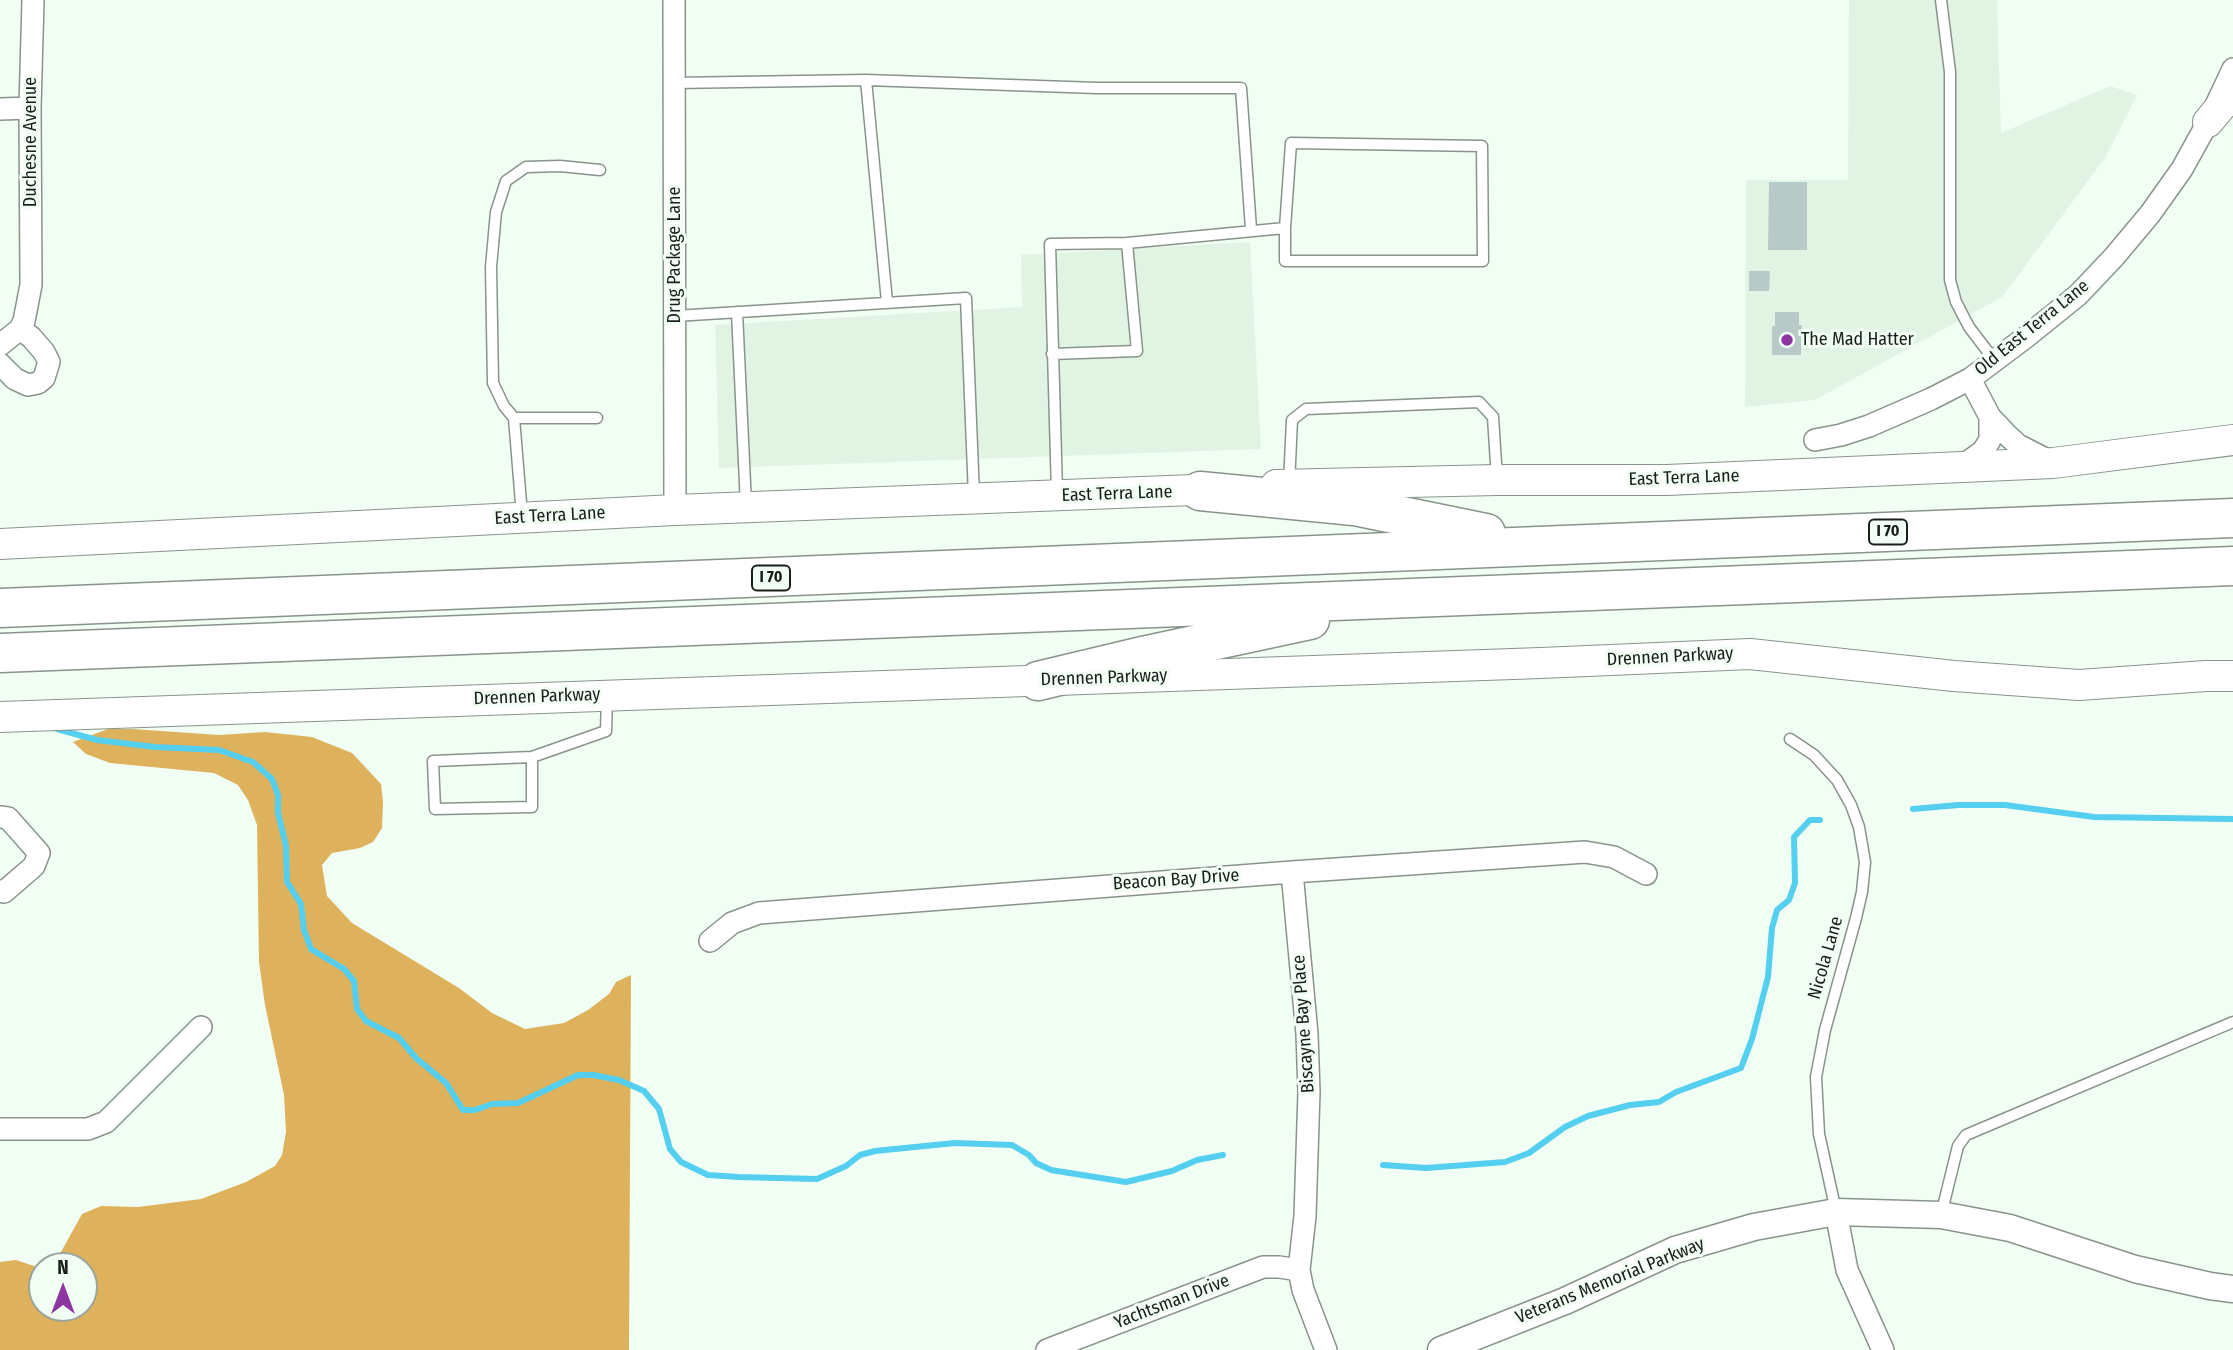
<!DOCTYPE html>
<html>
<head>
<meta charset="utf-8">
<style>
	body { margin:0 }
	#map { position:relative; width:2233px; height:1350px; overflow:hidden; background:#f1fef3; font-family:"Fira Sans Condensed",sans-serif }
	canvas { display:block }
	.north { position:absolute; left:28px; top:1252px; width:70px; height:70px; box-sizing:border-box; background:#f1fef3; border:2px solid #9ba49c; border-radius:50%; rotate:0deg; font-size:19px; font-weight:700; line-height:28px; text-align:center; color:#191e1a }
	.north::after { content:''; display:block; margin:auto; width:24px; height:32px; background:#8d35a1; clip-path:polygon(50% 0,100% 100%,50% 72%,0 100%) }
</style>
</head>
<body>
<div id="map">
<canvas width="2233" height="1350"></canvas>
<div class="north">N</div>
</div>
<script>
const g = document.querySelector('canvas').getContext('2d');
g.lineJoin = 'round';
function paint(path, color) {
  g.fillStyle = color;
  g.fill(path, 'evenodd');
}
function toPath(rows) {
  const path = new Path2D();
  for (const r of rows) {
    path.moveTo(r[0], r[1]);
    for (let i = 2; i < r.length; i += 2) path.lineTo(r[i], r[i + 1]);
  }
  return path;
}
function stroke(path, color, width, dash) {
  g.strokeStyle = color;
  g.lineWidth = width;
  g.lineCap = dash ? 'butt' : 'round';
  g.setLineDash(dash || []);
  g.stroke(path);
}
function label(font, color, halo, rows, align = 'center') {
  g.font = font + ' "Fira Sans Condensed",sans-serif';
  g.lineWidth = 6;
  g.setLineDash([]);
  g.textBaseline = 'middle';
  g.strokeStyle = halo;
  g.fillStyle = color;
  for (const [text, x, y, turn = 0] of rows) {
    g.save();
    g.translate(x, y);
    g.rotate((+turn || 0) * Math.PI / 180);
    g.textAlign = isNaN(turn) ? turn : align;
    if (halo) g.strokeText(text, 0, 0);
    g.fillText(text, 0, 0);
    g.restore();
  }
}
paint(toPath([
	[1849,0,1997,0,2001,133,2110,86,2137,95,2105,158,2002,297,1815,400,1745,407,1746,180,1848,180],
	[1250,242,1261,449,719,468,715,325,1022,307,1021,255]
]), '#e1f4e4');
paint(toPath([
	[108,729,133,729,219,735,265,732,312,737,352,753,381,784,383,802,382,828,373,842,360,848,332,853,322,865,327,896,352,923,459,988,492,1013,525,1029,564,1023,588,1010,609,994,616,982,631,975,629,1350,0,1350,0,1262,16,1260,34,1266,42,1266,42,1308,84,1308,84,1266,46,1266,50,1266,61,1252,82,1214,101,1206,138,1207,201,1199,246,1182,275,1166,282,1155,286,1132,284,1095,265,1005,259,962,257,825,248,800,238,785,214,773,110,763,86,754,73,742]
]), '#deb25c');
stroke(toPath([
	[57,729,97,740,155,747,219,750,253,762,272,779,278,795,278,813,286,846,287,882,301,904,304,930,311,949,344,969,354,981,357,1009,366,1021,399,1038,416,1058,446,1083,463,1110,475,1110,492,1104,518,1103,578,1075,593,1075,619,1080,644,1091,659,1109,670,1149,681,1162,708,1175,738,1177,817,1179,846,1166,860,1155,875,1151,955,1143,1012,1145,1029,1155,1036,1163,1051,1170,1126,1182,1172,1171,1197,1160,1223,1155],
	[1913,809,1958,805,2005,805,2094,817,2233,819],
	[1383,1165,1426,1168,1505,1162,1529,1153,1565,1127,1588,1116,1630,1105,1659,1102,1676,1092,1741,1068,1752,1039,1768,977,1772,928,1777,910,1789,900,1795,883,1794,837,1810,820,1820,820]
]), '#54cfef', 6);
paint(toPath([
	[1769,182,1807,182,1807,250,1768,250],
	[1749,271,1770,271,1769,291,1749,291],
	[1775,312,1799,312,1799,325,1802,325,1801,355,1772,355,1772,326,1775,326]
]), '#b8cac7');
const service = toPath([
	[1941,0,1950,72,1950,280,1956,302,1969,327,1995,361],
	[866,80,1097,88,1241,88,1251,229],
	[674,83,866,80,887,302],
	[737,312,746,505],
	[675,316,966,298,974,496],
	[1052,354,1137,351,1127,243],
	[514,418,597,418],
	[1289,484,1292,420,1306,409,1479,402,1493,417,1497,479],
	[1057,493,1050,244,1127,243,1285,228,1285,261,1483,261,1482,146,1291,143,1285,228],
	[522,515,514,418,504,406,493,383,491,267,496,212,506,181,526,167,560,166,600,170],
	[1790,739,1814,755,1837,780,1851,805,1859,827,1865,862,1862,892,1856,918,1825,1030,1816,1077,1819,1134,1836,1211],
	[532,757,532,807,435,809,433,761,532,757,606,731,607,698],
	[1941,1215,1958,1146,1966,1135,2233,1022]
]);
const minor = toPath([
	[674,0,675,510],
	[0,109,30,108],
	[0,345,20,329,24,321,31,285,30,108,33,0],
	[0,364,15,379,28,385,38,383,44,378,49,362,44,352,31,337,20,329],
	[1970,379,1990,417,2006,434,2018,445,2051,462],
	[1815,440,1841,435,1869,426,1931,399,1970,379,2026,337,2078,295,2114,257,2150,214,2182,169,2208,122,2233,69],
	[1961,467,1983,451,1990,440,1990,417],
	[0,817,8,818,39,853,34,866,4,892,0,891],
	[1292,872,1307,1034,1309,1092,1305,1216,1299,1270,1303,1290,1326,1350],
	[710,941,732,923,759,913,1292,872,1585,852,1614,857,1646,874],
	[0,1129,88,1129,106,1122,201,1027],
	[1836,1212,1847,1270,1883,1350],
	[1047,1350,1263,1267,1279,1267,1299,1270]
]);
const tertiary = toPath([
	[1441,1350,1565,1301,1675,1250,1754,1227,1836,1212,1941,1215,2010,1228,2135,1269,2210,1286,2233,1289]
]);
const secondary = toPath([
	[2208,122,2233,92],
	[1276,485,1497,480,1667,480,2053,463,2233,440],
	[0,544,675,510,1220,489],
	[0,717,1541,663,1750,654,1954,676,2079,685,2206,676,2233,676]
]);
const motorway = toPath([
	[1200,491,1354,506,1486,533],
	[0,608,2233,518],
	[0,653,2233,566],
	[1038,681,1147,655,1310,620]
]);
stroke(service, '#88948a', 13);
stroke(minor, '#88948a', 24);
stroke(tertiary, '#88948a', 29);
stroke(secondary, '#88948a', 32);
stroke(motorway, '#88948a', 41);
stroke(service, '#fff', 10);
stroke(minor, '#fff', 21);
stroke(tertiary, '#fff', 26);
stroke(secondary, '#fff', 30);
stroke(motorway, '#fff', 38);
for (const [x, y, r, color] of [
	[1787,340,7,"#8d35a1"]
]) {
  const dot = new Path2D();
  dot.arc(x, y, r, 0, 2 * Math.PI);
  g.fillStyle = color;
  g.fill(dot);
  stroke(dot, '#f1fef3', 2.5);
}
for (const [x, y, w] of [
	[1888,532,38],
	[771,578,38]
]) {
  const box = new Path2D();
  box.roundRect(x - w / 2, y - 12.5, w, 25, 5);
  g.fillStyle = '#f1fef3';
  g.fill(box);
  stroke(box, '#191e1a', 2);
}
label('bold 16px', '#191e1a', null, [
	["I 70",1888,532],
	["I 70",771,578]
]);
label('18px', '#191e1a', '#f1fef3', [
	["Duchesne Avenue",31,142,-90],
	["Drug Package Lane",675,255,-90],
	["Old East Terra Lane",2032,328,-39],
	["East Terra Lane",1684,478,-2],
	["East Terra Lane",1117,494,-2],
	["East Terra Lane",550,516,-3],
	["Drennen Parkway",1670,657,-3],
	["Drennen Parkway",1104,678,-2],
	["Drennen Parkway",537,697,-2],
	["Beacon Bay Drive",1176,880,-4],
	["Nicola Lane",1826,958,-74],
	["Biscayne Bay Place",1304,1024,-94],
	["Veterans Memorial Parkway",1610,1281,-22],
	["Yachtsman Drive",1172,1302,-21]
]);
label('18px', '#191e1a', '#f1fef3', [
	["The Mad Hatter",1801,340]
], 'left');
</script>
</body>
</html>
